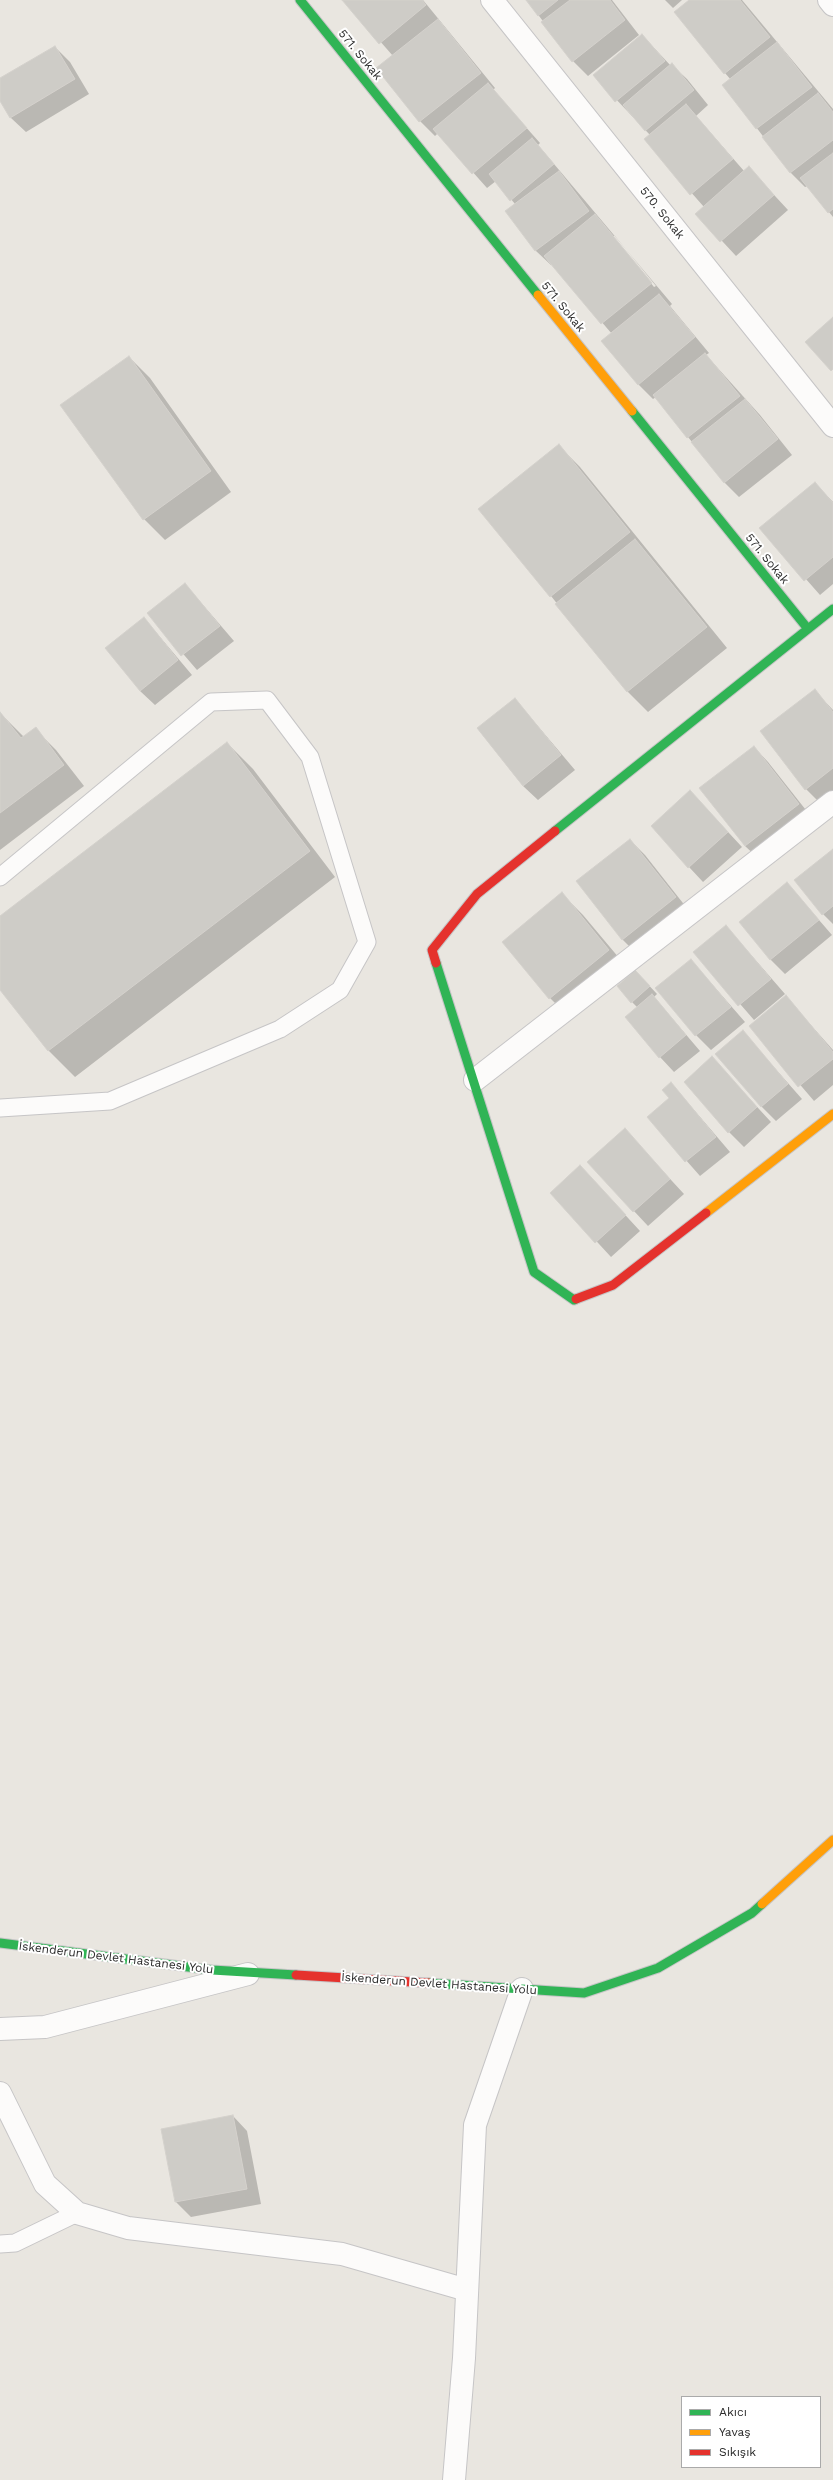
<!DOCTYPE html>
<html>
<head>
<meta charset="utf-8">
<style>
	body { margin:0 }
	#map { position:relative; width:833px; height:2480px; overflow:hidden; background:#e9e6e0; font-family:"Work Sans",sans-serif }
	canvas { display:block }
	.legend { position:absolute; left:681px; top:2396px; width:140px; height:72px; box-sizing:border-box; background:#fff; border:1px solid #aaa; margin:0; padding:5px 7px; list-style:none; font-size:12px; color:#2b2b2b }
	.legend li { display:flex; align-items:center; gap:8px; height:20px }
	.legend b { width:20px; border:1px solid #aaa }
</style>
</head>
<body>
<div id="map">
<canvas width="833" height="2480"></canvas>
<ul class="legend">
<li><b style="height:5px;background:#30b455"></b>Akıcı</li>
<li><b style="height:5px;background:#ff9f0a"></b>Yavaş</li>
<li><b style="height:5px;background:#e5322d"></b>Sıkışık</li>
</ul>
</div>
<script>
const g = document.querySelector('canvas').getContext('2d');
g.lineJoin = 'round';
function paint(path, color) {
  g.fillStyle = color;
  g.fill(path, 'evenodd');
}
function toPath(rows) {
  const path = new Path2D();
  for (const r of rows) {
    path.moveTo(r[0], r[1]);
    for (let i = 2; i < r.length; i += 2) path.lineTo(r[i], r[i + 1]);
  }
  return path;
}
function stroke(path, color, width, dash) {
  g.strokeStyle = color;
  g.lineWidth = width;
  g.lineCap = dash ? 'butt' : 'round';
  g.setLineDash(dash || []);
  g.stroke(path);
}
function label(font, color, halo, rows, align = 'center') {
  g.font = font + ' "Work Sans",sans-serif';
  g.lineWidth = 4;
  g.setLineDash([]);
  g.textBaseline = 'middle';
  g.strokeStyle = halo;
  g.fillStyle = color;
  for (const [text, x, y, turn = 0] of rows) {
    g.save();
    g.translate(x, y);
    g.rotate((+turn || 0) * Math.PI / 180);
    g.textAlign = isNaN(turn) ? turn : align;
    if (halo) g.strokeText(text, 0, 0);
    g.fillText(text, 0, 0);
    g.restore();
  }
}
paint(toPath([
	[344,0,423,0,495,88,493,90,540,143,538,145,672,304,670,306,709,353,706,355,760,415,792,455,739,497,724,482,656,397,653,399,638,384,612,334,552,264,551,265,536,251,506,211,515,204,496,181,487,188,438,133,435,136,420,121,378,68,393,56],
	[612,236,615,236,656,286,654,287],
	[527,0,612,0,639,35,588,76,573,61],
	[665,0,682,0,673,8],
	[691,0,742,0,833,109,833,217,808,186,805,187,791,173,724,85,731,80,725,73],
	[642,35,671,66,672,65,687,79,708,105,696,116,744,171,763,183,788,210,736,256,697,214,704,207,645,140,650,135,594,76],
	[55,47,70,62,89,94,26,132,11,118,0,99,0,79],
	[129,357,150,378,231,492,165,540,144,519],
	[559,446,580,467,727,648,648,712,627,691,551,596],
	[815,483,833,502,833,584,820,595,761,528],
	[185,584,234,641,197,670,148,613],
	[144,618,192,675,155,705,140,691],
	[814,690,833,710,833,794,821,804,806,789],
	[515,699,575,770,538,800,523,786,478,729],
	[0,713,24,737,35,729,56,750,84,786,0,850],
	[227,743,253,769,335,877,75,1077,49,1051,0,988,0,917],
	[754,747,768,762,813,819,760,860,745,846,700,788],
	[690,791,742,847,703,882,689,867],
	[630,840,645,855,690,912,637,954,622,939],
	[833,850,833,924,823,914],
	[787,883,832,935,785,974,770,959],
	[562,894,583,915,630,971,571,1019,550,998],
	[726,926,785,994,754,1020,695,952],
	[691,960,745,1022,711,1050,696,1035],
	[643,979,657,994,654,997,700,1051,674,1072,660,1057,638,1008,632,1002],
	[786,997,833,1050,833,1085,814,1101,750,1026],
	[743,1032,802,1099,776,1121,761,1106],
	[712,1058,771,1122,744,1147,729,1132],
	[671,1083,730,1152,700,1176,648,1117,670,1098],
	[625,1130,684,1194,648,1226,588,1162],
	[595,1182,640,1231,611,1257,552,1193],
	[233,2116,247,2131,261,2204,191,2217,176,2202,162,2129]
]), '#0003');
const building = toPath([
	[342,0,422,0,426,5,379,44,342,0],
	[526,0,558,0,538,16,526,0],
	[570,0,610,0,625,20,572,62,541,22,570,0],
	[689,0,740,0,770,37,724,74,674,12,689,0],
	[438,19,481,73,419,122,376,68,438,19],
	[642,34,665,61,615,102,593,75,642,34],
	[777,42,812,87,756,129,722,85,777,42],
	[55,46,75,79,10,118,0,101,0,78,55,46],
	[672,63,694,90,645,131,623,105,672,63],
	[488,83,527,128,472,174,433,129,488,83],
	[818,93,833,112,833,140,790,173,762,137,818,93],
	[686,104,733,159,690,195,644,139,686,104],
	[532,138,554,164,510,201,489,174,532,138],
	[833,153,833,209,828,213,800,178,833,153],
	[749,166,774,195,720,242,695,214,749,166],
	[559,171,589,211,535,251,505,211,559,171],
	[595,214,652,283,601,324,544,256,595,214],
	[659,294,695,337,638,385,601,341,659,294],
	[833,317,833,369,831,371,805,342,833,317],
	[705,353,740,396,687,438,653,395,705,353],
	[129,356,211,471,143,520,60,405,129,356],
	[745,399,778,439,724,483,691,442,745,399],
	[559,444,630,532,550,597,478,509,559,444],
	[815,482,833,503,833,557,804,581,759,528,815,482],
	[635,539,707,627,627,692,555,604,635,539],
	[185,583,220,626,181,656,147,613,185,583],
	[144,617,178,660,140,691,105,648,144,617],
	[815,689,833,712,833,768,805,790,760,731,815,689],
	[515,698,561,755,523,786,477,728,515,698],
	[0,712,21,738,36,727,64,765,0,813,0,712],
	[227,742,310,851,48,1051,0,990,0,916,227,742],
	[754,746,799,804,745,846,699,788,754,746],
	[690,790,728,832,688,868,651,826,690,790],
	[630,839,676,897,622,940,576,881,630,839],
	[833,849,833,906,822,915,794,880,833,849],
	[787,882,819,920,770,960,739,922,787,882],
	[562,892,609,950,549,999,502,942,562,892],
	[726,925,771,979,738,1006,693,952,726,925],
	[691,959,731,1007,695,1036,655,988,691,959],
	[635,970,650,986,631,1003,617,986,635,970],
	[652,994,686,1035,659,1058,625,1017,652,994],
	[786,995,833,1052,833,1059,798,1087,749,1026,786,995],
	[743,1030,788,1084,761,1107,715,1054,743,1030],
	[712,1056,757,1107,728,1133,684,1082,712,1056],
	[671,1082,716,1137,685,1162,647,1117,669,1098,662,1090,671,1082],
	[625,1128,670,1179,633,1212,587,1162,625,1128],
	[580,1165,626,1215,595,1243,550,1193,580,1165],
	[233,2115,247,2189,175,2202,161,2129,233,2115]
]);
paint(building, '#ceccc7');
stroke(building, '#d4d1cc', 1);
const lane = toPath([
	[0,877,211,702,267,700,310,757,367,942,340,990,280,1029,110,1101,0,1108],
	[0,2244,15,2243,77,2213]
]);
const street = toPath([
	[492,0,833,426],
	[829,0,833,5],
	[475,1080,833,802],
	[0,2029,45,2027,248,1974],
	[0,2093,45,2184,77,2213,128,2228,342,2254,467,2290],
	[454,2480,464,2358,475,2125,522,1989]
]);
const fast = toPath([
	[300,0,538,295],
	[632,411,808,629],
	[555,831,833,609],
	[436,963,534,1272,574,1300,576,1299],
	[0,1943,212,1970,296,1975],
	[429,1983,584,1993,658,1968,752,1913,762,1904]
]);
const slow = toPath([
	[538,295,632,411],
	[706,1213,833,1114],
	[762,1904,833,1840]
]);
const jam = toPath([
	[436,963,432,950,477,894,555,831],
	[576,1299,613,1285,706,1213],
	[296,1975,429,1983]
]);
stroke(lane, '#c6c5c6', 19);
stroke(street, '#c6c5c6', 24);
stroke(fast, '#c6c5c6', 11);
stroke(slow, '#c6c5c6', 11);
stroke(jam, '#c6c5c6', 11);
stroke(lane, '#fcfbfa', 17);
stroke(street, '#fcfbfa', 22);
stroke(fast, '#30b455', 9);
stroke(slow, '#ff9f0a', 9);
stroke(jam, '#e5322d', 9);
label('12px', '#2b2b2b', '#fff', [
	["571. Sokak",360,55,51],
	["570. Sokak",662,213,51],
	["571. Sokak",563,307,51],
	["571. Sokak",767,559,51],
	["İskenderun Devlet Hastanesi Yolu",116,1958,7],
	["İskenderun Devlet Hastanesi Yolu",439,1984,4]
]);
</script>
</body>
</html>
